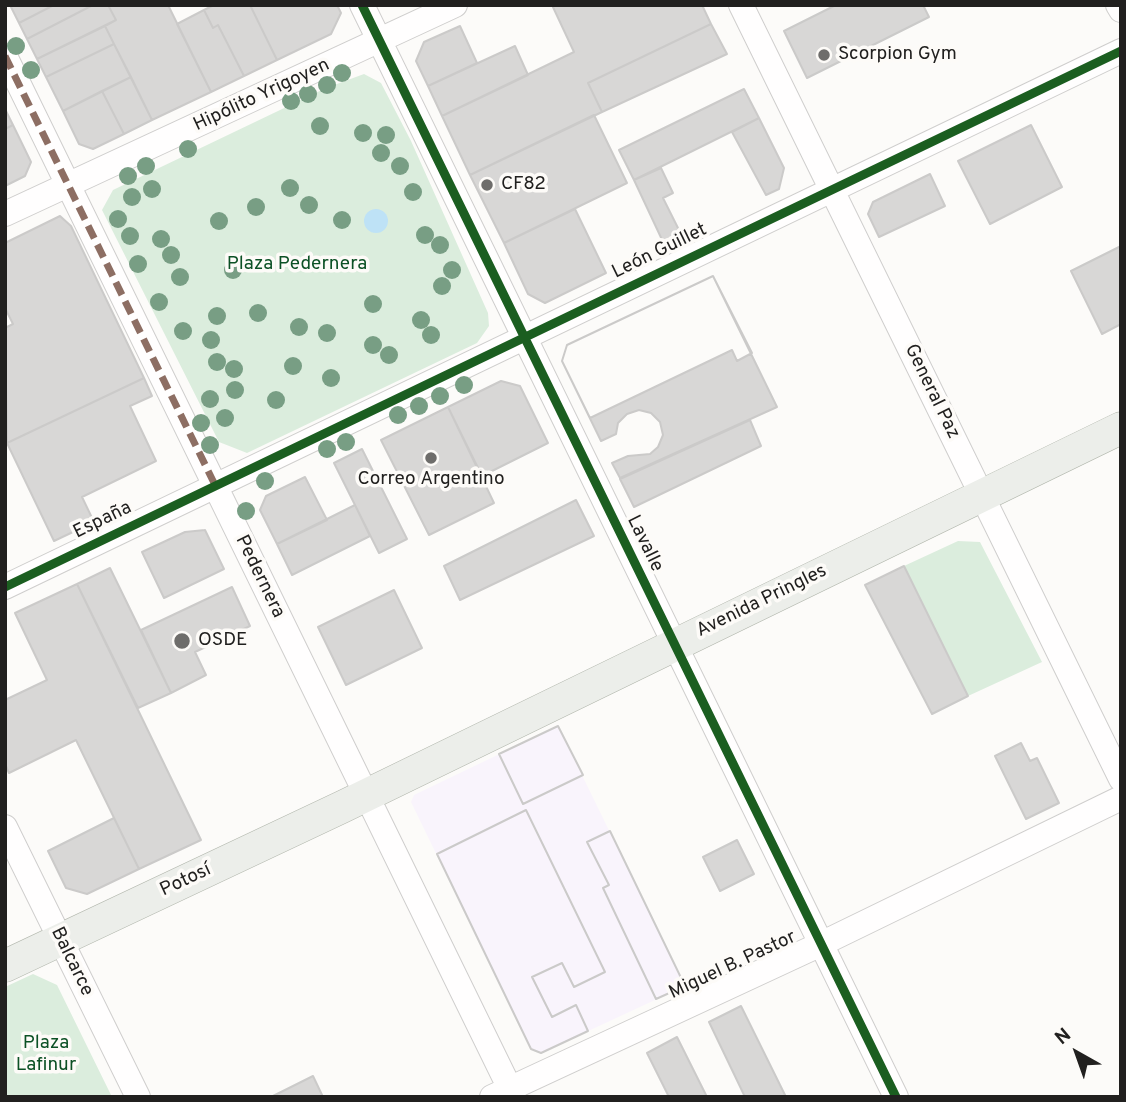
<!DOCTYPE html>
<html>
<head>
<meta charset="utf-8">
<style>
	body { margin:0 }
	#map { position:relative; width:1126px; height:1102px; overflow:hidden; background:#fcfbf9; font-family:Overpass,sans-serif }
	canvas { display:block }
	.frame { position:absolute; inset:0; border:7px solid #21201f; pointer-events:none }
	.north { position:absolute; left:1042px; top:1018px; width:70px; height:70px; -webkit-text-stroke:5px #fdfbf8; paint-order:stroke; rotate:320deg; font-size:19px; font-weight:700; line-height:28px; text-align:center; color:#21201f }
	.north::after { content:''; display:block; margin:auto; width:24px; height:32px; background:#21201f; clip-path:polygon(50% 0,100% 100%,50% 72%,0 100%) }
</style>
</head>
<body>
<div id="map">
<canvas width="1126" height="1102"></canvas>
<div class="frame"></div>
<div class="north">N</div>
</div>
<script>
const g = document.querySelector('canvas').getContext('2d');
g.lineJoin = 'round';
function paint(path, color) {
  g.fillStyle = color;
  g.fill(path, 'evenodd');
}
function toPath(rows) {
  const path = new Path2D();
  for (const r of rows) {
    if (r.length === 3) {
      path.moveTo(r[0] + r[2], r[1]);
      path.arc(r[0], r[1], r[2], 0, 2 * Math.PI);
      continue;
    }
    path.moveTo(r[0], r[1]);
    for (let i = 2; i < r.length; i += 2) path.lineTo(r[i], r[i + 1]);
  }
  return path;
}
function stroke(path, color, width, dash) {
  g.strokeStyle = color;
  g.lineWidth = width;
  g.lineCap = dash ? 'butt' : 'round';
  g.setLineDash(dash || []);
  g.stroke(path);
}
function label(font, color, halo, rows, align = 'center') {
  g.font = font + ' Overpass,sans-serif';
  g.lineWidth = 7;
  g.setLineDash([]);
  g.textBaseline = 'middle';
  g.strokeStyle = halo;
  g.fillStyle = color;
  for (const [text, x, y, turn = 0] of rows) {
    g.save();
    g.translate(x, y);
    g.rotate((+turn || 0) * Math.PI / 180);
    g.textAlign = isNaN(turn) ? turn : align;
    if (halo) g.strokeText(text, 0, 0);
    g.fillText(text, 0, 0);
    g.restore();
  }
}
paint(toPath([
	[558,726,685,986,541,1053,531,1049,411,802,414,795]
]), '#f9f4fc');
paint(toPath([
	[364,74,381,83,411,141,488,313,489,326,477,343,247,453,219,442,102,210,113,190,326,88],
	[958,541,980,542,1042,662,968,696,904,566],
	[33,974,57,985,112,1097,5,1097,5,987]
]), '#dbeddd');
paint(toPath([
	[376,221,12]
]), '#bee2f6');
const building = toPath([
	[10,5,54,5,19,23,10,5],
	[54,5,93,5,27,39,19,23,54,5],
	[93,5,108,5,116,20,37,59,27,39,93,5],
	[108,5,168,5,211,92,152,120,105,26,116,20,108,5],
	[214,5,250,5,277,60,244,76,218,25,213,28,204,10,214,5],
	[250,5,337,5,341,13,331,34,277,60,250,5],
	[552,5,702,5,711,24,588,83,602,112,470,175,442,116,574,52,552,5],
	[836,5,923,5,929,17,807,78,784,31,836,5],
	[204,10,213,28,218,25,244,76,211,92,177,24,204,10],
	[711,24,727,54,602,112,588,83,711,24],
	[105,26,114,44,46,77,37,59,105,26],
	[460,26,477,63,428,86,416,61,424,42,460,26],
	[114,44,131,77,63,111,46,77,114,44],
	[515,46,528,75,442,116,428,86,515,46],
	[131,77,152,120,124,134,102,91,131,77],
	[744,89,759,118,634,180,619,150,744,89],
	[102,91,124,134,93,149,79,144,63,111,102,91],
	[5,109,13,125,5,129,5,109],
	[594,115,627,183,504,243,470,175,594,115],
	[759,118,784,168,779,189,766,195,732,132,759,118],
	[13,125,31,162,25,176,5,186,5,129,13,125],
	[1031,125,1062,187,990,224,958,161,1031,125],
	[661,168,673,193,663,198,682,236,664,244,634,180,661,168],
	[930,174,945,206,879,237,868,214,873,202,930,174],
	[575,209,606,273,545,303,528,294,504,243,575,209],
	[60,216,71,226,144,378,7,443,5,328,13,324,5,308,5,243,60,216],
	[1121,246,1121,324,1102,334,1071,271,1121,246],
	[713,276,777,407,620,478,612,463,628,456,650,454,658,447,663,435,660,422,651,413,639,410,627,414,618,423,616,434,601,441,562,361,567,345,713,276],
	[713,276,752,353,737,361,732,350,590,418,562,361,567,345,713,276],
	[144,378,152,396,130,406,156,461,82,497,94,522,54,541,7,443,144,378],
	[501,381,520,386,548,443,482,476,448,407,501,381],
	[448,407,494,503,429,535,381,440,448,407],
	[750,420,761,446,634,507,620,479,750,420],
	[362,449,407,539,379,553,334,463,362,449],
	[305,477,327,520,277,544,260,510,266,496,305,477],
	[576,500,594,536,460,600,444,566,576,500],
	[355,505,370,536,292,575,277,544,355,505],
	[205,530,224,569,164,598,142,552,185,532,205,530],
	[904,566,968,696,932,714,865,585,904,566],
	[110,568,171,693,138,708,77,584,110,568],
	[77,584,201,840,139,869,76,740,9,773,5,764,5,700,47,680,15,613,77,584],
	[232,587,250,626,195,652,206,675,171,693,141,630,232,587],
	[394,590,422,648,346,685,318,627,394,590],
	[558,726,583,775,523,804,499,754,558,726],
	[558,726,583,775,523,804,499,754,558,726],
	[1021,743,1030,761,1037,758,1059,803,1026,819,995,756,1021,743],
	[526,810,605,972,574,987,562,963,532,977,552,1017,576,1005,588,1031,541,1053,531,1049,437,854,526,810],
	[526,810,605,972,574,987,562,963,532,977,552,1017,576,1005,588,1031,541,1053,531,1049,437,854,526,810],
	[114,818,139,869,87,894,66,888,48,851,114,818],
	[610,831,685,986,656,999,603,888,609,885,587,842,610,831],
	[610,831,685,986,656,999,603,888,609,885,587,842,610,831],
	[737,840,754,874,720,891,703,857,737,840],
	[741,1006,786,1097,745,1097,709,1022,741,1006],
	[677,1037,707,1097,669,1097,647,1053,677,1037],
	[313,1076,323,1097,271,1097,313,1076]
]);
paint(building, '#d8d7d6');
stroke(building, '#cbcac9', 2);
const minor = toPath([
	[362,5,896,1097],
	[741,5,1121,779],
	[1118,5,1121,10],
	[5,56,514,1097],
	[5,214,455,5],
	[5,587,1121,51],
	[5,827,138,1097],
	[492,1097,821,944,1121,798]
]);
const major = toPath([
	[5,966,342,807,1121,428]
]);
stroke(minor, '#cfcecd', 26);
stroke(major, '#b2b7ad', 33);
stroke(minor, '#fffefe', 24);
stroke(major, '#eceeea', 32);
stroke(toPath([
	[5,56,216,487]
]), '#8d6e63', 7, [14, 7]);
stroke(toPath([
	[362,5,896,1097],
	[5,587,1121,51]
]), '#1b5e20', 9);
g.fillStyle = '#789e84';
for (const [x, y] of [
	[16,46],
	[31,70],
	[342,73],
	[327,85],
	[308,94],
	[291,101],
	[320,126],
	[363,133],
	[386,135],
	[188,149],
	[381,153],
	[146,166],
	[400,166],
	[128,176],
	[290,188],
	[152,189],
	[413,192],
	[132,197],
	[309,205],
	[256,207],
	[118,219],
	[342,220],
	[219,221],
	[425,235],
	[130,236],
	[161,239],
	[440,245],
	[171,255],
	[138,264],
	[233,270],
	[452,270],
	[180,277],
	[442,286],
	[159,302],
	[373,304],
	[258,313],
	[217,316],
	[421,320],
	[299,327],
	[183,331],
	[327,333],
	[431,335],
	[211,340],
	[373,345],
	[389,355],
	[217,362],
	[293,366],
	[234,369],
	[331,378],
	[464,385],
	[235,390],
	[440,396],
	[210,399],
	[276,400],
	[419,406],
	[398,415],
	[225,418],
	[201,423],
	[346,442],
	[210,445],
	[327,449],
	[265,481],
	[246,511]
]) {
  g.beginPath();
  g.arc(x, y, 9, 0, 2 * Math.PI);
  g.fill();
}
for (const [x, y, r, color] of [
	[824,55,7,"#6e6d6b"],
	[487,185,7,"#6e6d6b"],
	[431,458,7,"#6e6d6b"],
	[182,641,9,"#6e6d6b"]
]) {
  const dot = new Path2D();
  dot.arc(x, y, r, 0, 2 * Math.PI);
  g.fillStyle = color;
  g.fill(dot);
  stroke(dot, '#fdfbf8', 2.5);
}
label('19px', '#21201f', '#fdfbf8', [
	["Scorpion Gym",838,55],
	["CF82",501,185],
	["Correo Argentino",431,480,"center"],
	["OSDE",198,641]
], 'left');
label('19px', '#21201f', '#fdfbf8', [
	["Hipólito Yrigoyen",262,96,-25],
	["León Guillet",660,252,-26],
	["General Paz",931,392,64],
	["España",103,521,-26],
	["Lavalle",644,544,64],
	["Pedernera",259,577,64],
	["Avenida Pringles",762,602,-26],
	["Potosí",186,881,-25],
	["Balcarce",71,962,64],
	["Miguel B. Pastor",733,966,-25]
]);
label('19px', '#0c5125', '#fdfbf8', [
	["Plaza Pedernera",297,265],
	["Plaza",46,1044],
	["Lafinur",46,1066]
]);
</script>
</body>
</html>
